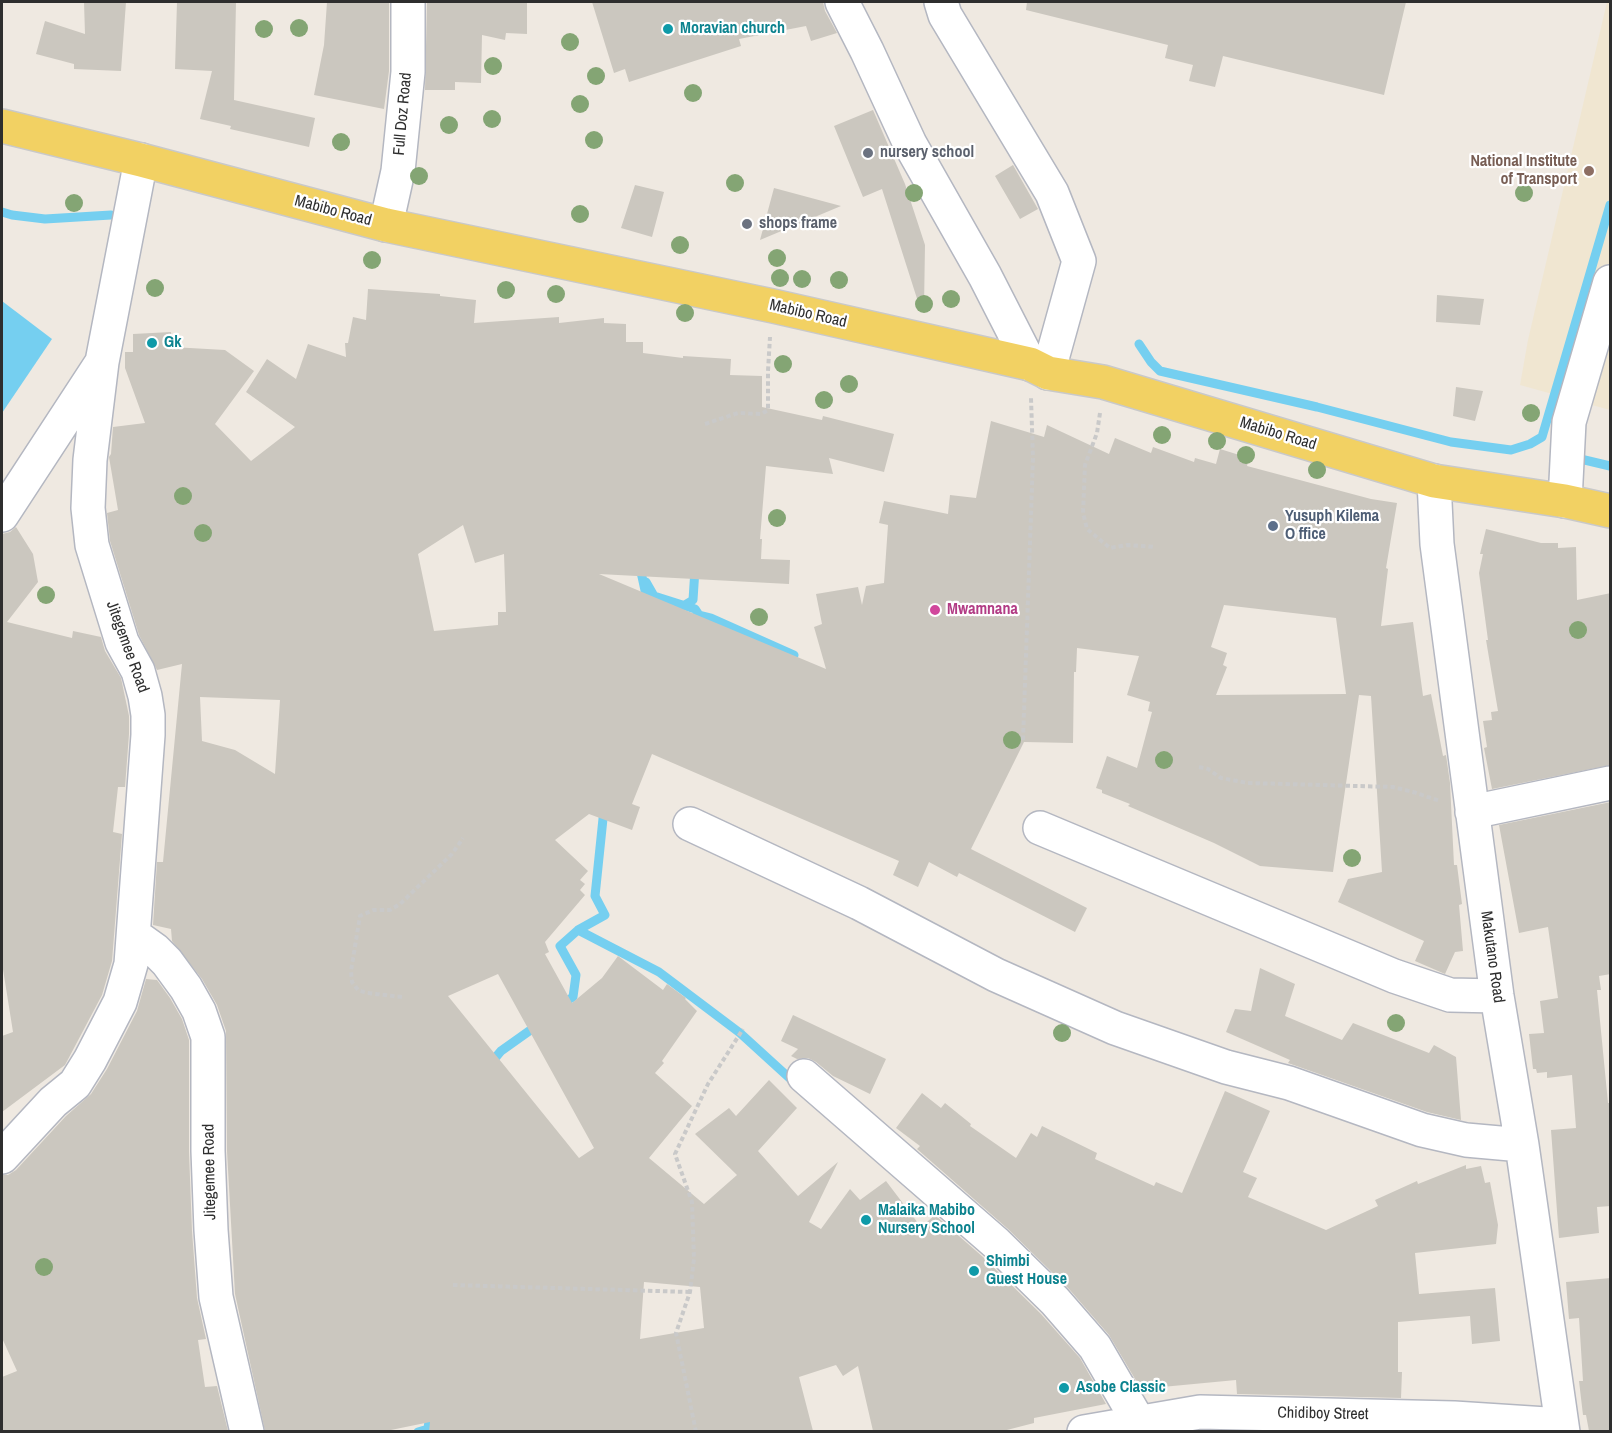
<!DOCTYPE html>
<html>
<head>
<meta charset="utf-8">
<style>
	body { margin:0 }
	#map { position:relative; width:1612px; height:1433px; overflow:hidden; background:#efe9e1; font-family:"Archivo Narrow",sans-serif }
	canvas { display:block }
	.frame { position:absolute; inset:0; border:3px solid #2e2e2e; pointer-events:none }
</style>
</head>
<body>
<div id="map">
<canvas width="1612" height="1433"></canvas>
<div class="frame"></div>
</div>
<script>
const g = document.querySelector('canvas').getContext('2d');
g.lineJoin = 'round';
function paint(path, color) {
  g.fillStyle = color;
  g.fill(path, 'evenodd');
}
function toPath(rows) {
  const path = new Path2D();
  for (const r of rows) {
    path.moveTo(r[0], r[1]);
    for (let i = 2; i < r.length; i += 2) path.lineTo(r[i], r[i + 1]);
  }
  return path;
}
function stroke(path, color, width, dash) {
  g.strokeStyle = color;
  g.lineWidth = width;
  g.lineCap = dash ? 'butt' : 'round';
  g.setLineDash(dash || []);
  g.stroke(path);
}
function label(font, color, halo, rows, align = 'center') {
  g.font = font + ' "Archivo Narrow",sans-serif';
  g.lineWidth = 4.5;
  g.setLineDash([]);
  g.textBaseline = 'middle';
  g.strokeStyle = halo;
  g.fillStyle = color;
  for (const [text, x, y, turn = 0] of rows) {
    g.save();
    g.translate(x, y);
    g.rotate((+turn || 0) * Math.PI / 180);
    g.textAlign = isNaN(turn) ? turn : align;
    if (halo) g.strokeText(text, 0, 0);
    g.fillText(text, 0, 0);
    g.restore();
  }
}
paint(toPath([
	[1607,2,1610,2,1610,410,1520,385,1528,340]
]), '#f0e6d1');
paint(toPath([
	[2,301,52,339,2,413]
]), '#75cff0');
stroke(toPath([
	[2,212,12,215,45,219,111,215],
	[1139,344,1151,362,1160,371,1317,407,1451,442,1511,450,1530,444,1542,437,1610,205],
	[1572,457,1610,466],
	[634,568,641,572,648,604],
	[646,582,654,596,695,609,699,615,711,618,794,655],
	[683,606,693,600,695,569],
	[578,930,659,972,740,1033,796,1084],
	[560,1005,573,997,576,975,560,946,578,930,605,915,595,896,604,809],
	[490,1064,501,1051,539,1024],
	[418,1432,428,1429,430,1412]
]), '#75cff0', 9);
paint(toPath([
	[84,2,126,2,121,71,74,69,74,64,36,54,45,21,85,34],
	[177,2,236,2,234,100,315,118,309,147,230,129,231,126,200,119,212,71,175,69],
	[327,2,389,2,389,71,384,109,314,95,324,45],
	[427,2,527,2,527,34,506,33,505,40,482,35,481,83,455,82,455,90,425,90],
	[592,2,823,2,825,11,837,33,811,41,806,26,739,39,741,46,629,82,625,69,614,73],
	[1027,2,1406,2,1384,95,1223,56,1215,87,1189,81,1193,65,1165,58,1168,45,1026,10],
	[873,110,905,184,925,245,924,307,920,308,882,189,863,197,834,126],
	[1013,165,1038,209,1020,219,995,176],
	[635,185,664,192,652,237,621,228],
	[774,188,841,206,760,240],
	[368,289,440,294,440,296,476,300,474,323,559,317,559,323,604,318,604,323,626,324,626,342,643,342,643,353,683,358,683,356,731,359,730,375,762,376,762,407,822,420,823,416,894,434,884,472,829,458,833,474,766,466,760,539,762,539,761,559,790,560,789,584,599,574,826,669,814,627,822,624,816,594,858,587,862,605,866,586,884,583,888,525,879,523,884,501,948,514,950,495,976,498,991,421,1044,437,1047,425,1109,454,1115,438,1151,453,1153,447,1194,462,1195,458,1216,464,1220,449,1249,458,1247,466,1371,499,1397,503,1386,568,1388,569,1381,626,1413,622,1423,696,1431,694,1443,756,1446,755,1450,783,1454,865,1457,865,1462,904,1459,905,1463,951,1455,952,1445,974,1415,961,1424,941,1338,902,1348,879,1382,872,1371,696,1359,695,1333,872,1260,866,1214,843,1128,806,1130,804,1102,793,1102,790,1096,788,1107,756,1137,768,1152,712,1148,711,1150,702,1127,695,1139,656,1077,648,1076,672,1074,672,1073,743,1024,742,971,849,1087,908,1075,932,959,873,957,877,929,862,918,887,893,875,899,861,652,754,632,804,640,807,632,830,589,814,555,840,588,871,580,880,585,884,580,890,585,895,545,942,549,952,545,954,572,1003,602,978,618,956,663,990,667,984,686,998,685,999,697,1011,662,1061,664,1063,655,1073,692,1106,649,1158,704,1204,737,1175,695,1134,729,1108,736,1116,769,1080,797,1108,758,1151,798,1196,838,1162,809,1222,821,1229,850,1189,860,1200,886,1181,921,1227,935,1215,983,1257,1041,1314,1080,1358,1106,1404,1034,1418,1034,1423,1003,1431,873,1431,858,1366,843,1376,836,1365,799,1377,813,1431,429,1431,430,1422,386,1431,265,1431,235,1294,227,1151,226,1031,217,1005,202,979,172,941,171,929,153,925,157,862,163,862,182,664,157,670,139,635,110,541,107,513,118,510,109,457,111,454,113,427,145,423,125,368,125,352,133,352,133,334,171,332,172,347,225,350,254,371,215,424,251,461,295,427,246,392,267,359,296,379,308,344,346,357,345,343,348,343,353,317,366,320],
	[463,525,475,563,504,554,506,612,498,612,498,625,434,631,418,554],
	[1224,605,1336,618,1346,694,1216,695,1227,667,1223,665,1227,653,1211,647],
	[200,697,280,700,275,774,235,750,202,741],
	[498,974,594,1148,579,1158,448,996],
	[644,1282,700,1287,704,1328,640,1339],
	[1437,295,1484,299,1480,325,1436,322],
	[1456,387,1483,391,1475,421,1453,416],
	[16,527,33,554,38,582,7,622,72,638,73,631,101,637,105,651,121,678,129,716,129,734,125,787,118,787,113,832,122,834,112,961,102,995,65,1065,2,1112,2,1036,13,1032,2,963,2,534,10,532],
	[1486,529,1541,543,1558,543,1558,548,1576,547,1577,600,1611,593,1611,765,1492,789,1484,748,1487,747,1483,721,1492,720,1491,712,1498,711,1486,640,1488,640,1479,573,1483,554,1480,554],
	[1611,802,1611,974,1599,976,1601,990,1597,990,1608,1103,1611,1103,1611,1206,1597,1207,1599,1233,1559,1238,1551,1130,1576,1128,1572,1075,1547,1078,1547,1072,1537,1073,1536,1069,1533,1069,1529,1034,1544,1033,1540,1001,1558,998,1548,927,1519,933,1499,825],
	[1260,968,1295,984,1285,1016,1342,1040,1353,1023,1429,1053,1434,1045,1456,1057,1461,1120,1427,1112,1288,1063,1290,1060,1226,1032,1235,1009,1251,1011],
	[146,979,157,980,170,998,182,1019,189,1040,189,1152,192,1231,197,1298,206,1339,198,1340,205,1387,217,1386,228,1431,2,1431,2,1377,17,1371,2,1338,2,1175,8,1175,16,1170,66,1116,91,1094,107,1069,137,1011],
	[793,1015,886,1059,870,1094,833,1076,816,1062,808,1058,797,1059,791,1056,798,1049,781,1041],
	[1225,1091,1270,1111,1243,1172,1257,1178,1248,1197,1326,1230,1378,1206,1375,1200,1417,1181,1418,1184,1466,1165,1466,1169,1481,1166,1485,1183,1490,1182,1498,1225,1496,1244,1415,1253,1419,1294,1495,1288,1500,1341,1472,1344,1470,1316,1398,1322,1398,1372,1402,1372,1401,1398,1237,1394,1236,1380,1141,1389,1109,1335,1069,1289,1008,1229,917,1149,920,1146,896,1128,922,1093,941,1108,945,1103,971,1124,970,1126,1016,1158,1031,1133,1037,1137,1042,1126,1097,1153,1095,1159,1154,1186,1156,1182,1182,1193],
	[1611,1278,1611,1431,1589,1431,1586,1415,1583,1415,1579,1381,1583,1381,1579,1318,1569,1319,1566,1282]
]), '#cbc7bf');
const minor = toPath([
	[842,2,867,51,910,144,985,276,1030,364],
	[941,2,945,15,1052,193,1079,261,1048,373],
	[386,225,398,171,408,72,408,2],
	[1434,481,1437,544,1497,996,1522,1145,1563,1432],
	[1565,501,1569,422,1610,282],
	[2,515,102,362,141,160],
	[1472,812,1610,783],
	[690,824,859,903,996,975,1115,1028,1226,1067,1289,1083,1422,1130,1466,1140,1522,1145],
	[1040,828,1394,976,1450,995,1497,996],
	[134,935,155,950,167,962,186,988,199,1011,208,1037,208,1151,211,1230,216,1297,247,1432],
	[804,1076,996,1243,1055,1301,1095,1347,1138,1421],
	[2,1157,53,1102,75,1084,90,1060,120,1002,131,964,148,735,148,715,145,696,138,671,122,642,92,545,88,508,90,460,102,362],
	[1084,1432,1200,1412,1454,1418,1562,1425]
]);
const major = toPath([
	[2,126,141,160,386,225,773,306,1030,364,1048,373,1103,382,1434,481,1565,501,1610,511]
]);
stroke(minor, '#b4b7c1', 36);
stroke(major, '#c9c9c9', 36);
stroke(toPath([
	[1100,413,1097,433,1085,465,1083,513,1087,529,1110,548,1127,545,1155,547],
	[705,424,738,413,761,414,768,410,768,371,770,337],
	[1023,740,1033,458,1031,398],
	[1199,767,1208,769,1221,778,1248,783,1393,787,1413,792,1440,801],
	[402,997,367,993,358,990,352,982,351,971,360,916,373,910,390,910,400,904,452,854,463,838],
	[453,1285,690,1292],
	[696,1432,676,1333,690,1292,694,1259,692,1202,675,1154,708,1084,743,1029]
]), '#c9c9c9', 4, [4.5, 3]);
stroke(minor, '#fff', 33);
stroke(major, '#f2d163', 33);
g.fillStyle = '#84a574';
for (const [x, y] of [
	[299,28],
	[264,29],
	[570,42],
	[493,66],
	[596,76],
	[693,93],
	[580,104],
	[492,119],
	[449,125],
	[594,140],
	[341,142],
	[419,176],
	[735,183],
	[914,193],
	[1524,193],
	[74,203],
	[580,214],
	[680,245],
	[777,258],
	[372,260],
	[780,278],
	[802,279],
	[839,280],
	[155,288],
	[506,290],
	[556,294],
	[951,299],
	[924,304],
	[685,313],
	[783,364],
	[849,384],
	[824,400],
	[1531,413],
	[1162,435],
	[1217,441],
	[1246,455],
	[1317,470],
	[183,496],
	[777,518],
	[203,533],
	[46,595],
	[759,617],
	[1578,630],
	[1012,740],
	[1164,760],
	[1352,858],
	[1396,1023],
	[1062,1033],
	[44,1267]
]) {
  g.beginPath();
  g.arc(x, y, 9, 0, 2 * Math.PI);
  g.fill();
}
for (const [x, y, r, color] of [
	[668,29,6,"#0f9aa8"],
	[868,153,6,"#6b7280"],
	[1589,171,6,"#8d6e63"],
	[747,224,6,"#6b7280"],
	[152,343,6,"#0f9aa8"],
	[1273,526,6,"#5c6f8a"],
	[935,610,6,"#d1479c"],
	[866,1220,6,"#0f9aa8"],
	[974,1271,6,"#0f9aa8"],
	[1064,1388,6,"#0f9aa8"]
]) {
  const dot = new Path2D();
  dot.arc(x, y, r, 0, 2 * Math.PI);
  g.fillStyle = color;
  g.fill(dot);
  stroke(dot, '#fff', 2);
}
label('bold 16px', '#0d838f', '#fff', [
	["Moravian church",680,29],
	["Gk",164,343],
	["Malaika Mabibo",878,1211],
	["Nursery School",878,1229],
	["Shimbi",986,1262],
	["Guest House",986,1280],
	["Asobe Classic",1076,1388]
], 'left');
label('16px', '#2e2e2e', '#fff', [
	["Full Doz Road",403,114,-85],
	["Mabibo Road",333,211,15],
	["Mabibo Road",808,314,13],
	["Mabibo Road",1278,434,17],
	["Jitegemee Road",127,647,70],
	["Makutano Road",1492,957,82],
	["Jitegemee Road",210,1172,-91],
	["Chidiboy Street",1323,1414,1]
]);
label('bold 16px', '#5b616d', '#fff', [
	["nursery school",880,153],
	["shops frame",759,224]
], 'left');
label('bold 16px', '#785e54', '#fff', [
	["National Institute",1577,162],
	["of Transport",1577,180]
], 'right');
label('bold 16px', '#4e5e75', '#fff', [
	["Yusuph Kilema",1285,517],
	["O ffice",1285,535]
], 'left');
label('bold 16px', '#b23c85', '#fff', [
	["Mwamnana",947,610]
], 'left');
</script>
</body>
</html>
